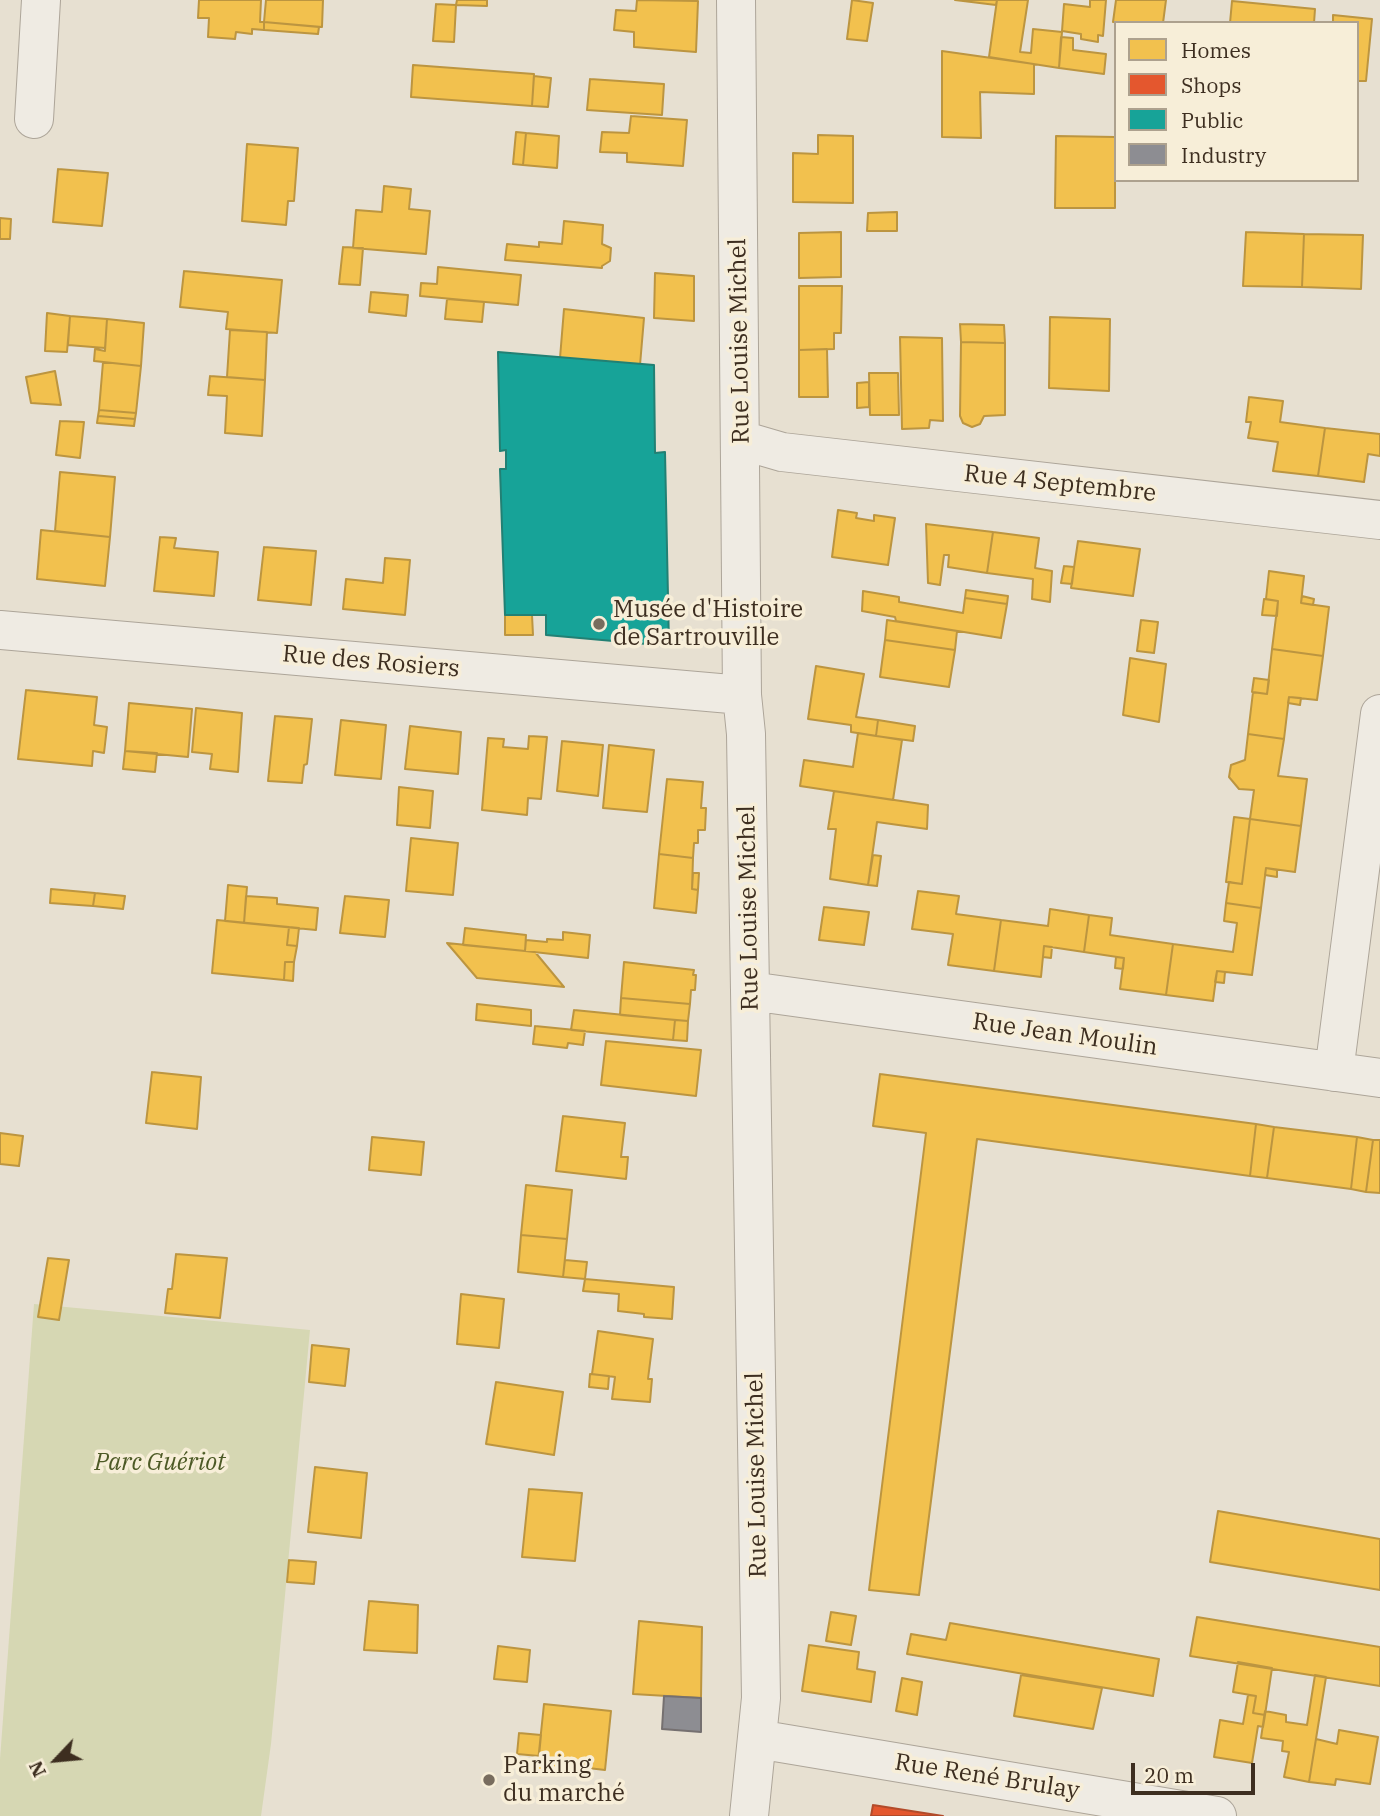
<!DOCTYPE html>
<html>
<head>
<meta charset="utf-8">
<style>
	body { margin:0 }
	#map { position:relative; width:1380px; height:1816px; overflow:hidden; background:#e7e0d1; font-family:"IBM Plex Serif",serif }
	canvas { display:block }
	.legend { position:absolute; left:1114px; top:21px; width:245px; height:161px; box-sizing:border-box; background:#f7eed8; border:2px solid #ada18e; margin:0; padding:9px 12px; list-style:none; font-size:21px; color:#3d2e20 }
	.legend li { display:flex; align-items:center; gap:14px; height:35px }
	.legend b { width:35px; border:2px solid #ada18e }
	.north { position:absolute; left:21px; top:1725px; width:70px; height:70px; -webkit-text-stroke:5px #f7eed8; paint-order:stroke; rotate:244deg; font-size:19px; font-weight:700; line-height:28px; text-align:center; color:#3d2e20 }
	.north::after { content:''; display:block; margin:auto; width:24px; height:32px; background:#3d2e20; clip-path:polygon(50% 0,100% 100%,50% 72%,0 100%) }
	.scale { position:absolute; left:1131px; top:1763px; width:124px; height:32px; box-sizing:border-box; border:4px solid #3d2e20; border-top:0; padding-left:9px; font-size:21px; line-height:24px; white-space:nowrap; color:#3d2e20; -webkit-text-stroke:5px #f7eed8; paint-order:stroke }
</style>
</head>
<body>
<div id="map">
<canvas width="1380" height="1816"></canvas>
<ul class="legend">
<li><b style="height:19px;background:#f2c14e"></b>Homes</li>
<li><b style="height:19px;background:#e4572e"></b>Shops</li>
<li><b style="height:19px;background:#17a398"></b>Public</li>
<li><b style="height:19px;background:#8d8d92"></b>Industry</li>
</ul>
<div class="north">N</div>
<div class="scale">20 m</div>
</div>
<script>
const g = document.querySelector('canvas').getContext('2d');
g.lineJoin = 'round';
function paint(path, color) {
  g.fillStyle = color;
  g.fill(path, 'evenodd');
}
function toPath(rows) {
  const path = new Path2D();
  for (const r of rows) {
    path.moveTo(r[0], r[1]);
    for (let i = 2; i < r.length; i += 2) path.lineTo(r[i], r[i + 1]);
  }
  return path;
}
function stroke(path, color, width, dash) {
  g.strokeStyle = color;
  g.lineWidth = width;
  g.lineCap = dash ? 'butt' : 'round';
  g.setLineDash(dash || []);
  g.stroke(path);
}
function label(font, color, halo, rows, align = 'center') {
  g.font = font + ' "IBM Plex Serif",serif';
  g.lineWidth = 7;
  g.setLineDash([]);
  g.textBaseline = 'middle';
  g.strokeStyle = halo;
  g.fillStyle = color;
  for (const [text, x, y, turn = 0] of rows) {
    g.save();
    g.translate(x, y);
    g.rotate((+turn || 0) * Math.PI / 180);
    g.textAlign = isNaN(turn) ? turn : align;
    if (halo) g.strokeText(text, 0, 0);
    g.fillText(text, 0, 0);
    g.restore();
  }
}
paint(toPath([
	[34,1304,310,1330,271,1744,261,1816,0,1816,0,1759]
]), '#d6d7b3');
const homes = toPath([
	[199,0,261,0,260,22,264,22,264,30,252,29,252,34,236,32,235,39,208,37,209,18,198,18,199,0],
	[266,0,323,0,322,27,264,22,266,0],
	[457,0,487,0,487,6,456,5,457,0],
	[637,0,698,1,696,52,634,47,634,32,614,30,616,10,636,11,637,0],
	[852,0,873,3,867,41,847,39,852,0],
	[955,0,997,0,996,5,955,0],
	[997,0,1028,0,1020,52,1031,53,1033,29,1062,32,1059,68,989,57,997,0],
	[1090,0,1106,0,1103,36,1098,35,1098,42,1081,39,1081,34,1062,31,1064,4,1090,7,1090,0],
	[1116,0,1166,0,1163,23,1113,22,1116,0],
	[1232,1,1315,9,1314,23,1230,23,1232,1],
	[436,4,456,5,454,42,433,41,436,4],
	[1333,15,1372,19,1366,81,1357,81,1357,23,1333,23,1333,15],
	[264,22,319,27,318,34,264,30,264,22],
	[1061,37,1073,38,1073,50,1106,54,1104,74,1059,68,1061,37],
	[942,51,1034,64,1034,94,980,92,981,138,942,137,942,51],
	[413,65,534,74,532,106,411,97,413,65],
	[534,76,551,78,548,107,532,106,534,76],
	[590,79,664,84,662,115,587,110,590,79],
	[631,116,687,120,683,166,627,162,627,153,600,152,602,132,629,133,631,116],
	[516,132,526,133,523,165,513,164,516,132],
	[526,133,559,136,557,168,523,165,526,133],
	[818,135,853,136,853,203,793,202,793,153,818,154,818,135],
	[1056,136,1115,137,1115,208,1055,208,1056,136],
	[247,144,298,148,294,201,288,201,286,225,242,221,247,144],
	[58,169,108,173,102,226,53,222,58,169],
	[384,186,411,189,409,209,430,211,426,254,353,248,356,210,382,212,384,186],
	[897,212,897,231,867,231,868,213,897,212],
	[0,218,11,219,10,239,0,239,0,218],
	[564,221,603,225,602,244,611,248,610,261,602,266,602,268,505,260,507,244,539,247,539,242,562,244,564,221],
	[841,232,841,277,799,278,799,233,841,232],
	[1246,232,1304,234,1302,287,1243,286,1246,232],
	[1304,234,1363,235,1361,289,1302,287,1304,234],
	[343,247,363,248,360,285,339,284,343,247],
	[438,267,521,275,518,305,420,296,421,283,437,284,438,267],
	[184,271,282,280,277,333,226,329,228,312,180,307,184,271],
	[655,273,694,276,694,321,654,318,655,273],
	[799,286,842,286,841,333,834,333,834,349,799,350,799,286],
	[371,292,408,295,406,316,369,312,371,292],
	[447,299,484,302,482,322,445,319,447,299],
	[564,309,644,318,640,365,560,358,564,309],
	[47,313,70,316,67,352,45,351,47,313],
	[70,316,107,319,105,348,68,345,70,316],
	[1050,317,1110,319,1109,391,1049,388,1050,317],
	[107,319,144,323,141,366,94,361,95,349,105,351,107,319],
	[960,324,1004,325,1005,343,961,342,960,324],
	[230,330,267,332,265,380,227,377,230,330],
	[900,337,942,338,943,421,930,420,929,428,902,429,900,337],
	[961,342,1005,343,1005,415,984,416,980,424,972,427,963,423,960,416,961,342],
	[827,349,828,397,799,397,799,350,827,349],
	[103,362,141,366,136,413,99,410,103,362],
	[55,371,61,405,31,403,26,377,55,371],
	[869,373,898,373,899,415,870,415,869,373],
	[210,376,265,380,262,436,225,433,227,396,208,395,210,376],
	[869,382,869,407,857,408,857,383,869,382],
	[1249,397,1283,401,1280,422,1325,428,1318,476,1273,471,1278,442,1248,438,1251,422,1246,422,1249,397],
	[99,410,136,413,135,419,98,416,99,410],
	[98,416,135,419,134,426,97,423,98,416],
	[60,421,84,422,80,458,56,455,60,421],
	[1325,428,1380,434,1380,456,1368,454,1364,482,1318,476,1325,428],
	[60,472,115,477,110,537,55,531,60,472],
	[838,510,857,513,856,518,874,521,874,515,895,518,888,565,832,557,838,510],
	[926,524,993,532,987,573,948,567,949,555,944,555,940,585,928,583,926,524],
	[41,530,110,537,105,586,37,579,41,530],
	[993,532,1039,538,1035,568,1052,571,1050,602,1032,599,1033,579,987,573,993,532],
	[160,537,176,538,174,548,218,552,214,596,154,591,160,537],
	[1078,541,1140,549,1133,596,1071,588,1078,541],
	[264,547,316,551,311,605,258,600,264,547],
	[385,558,410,560,405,615,343,609,346,579,383,583,385,558],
	[1064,566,1074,567,1072,584,1061,583,1064,566],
	[1269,571,1304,576,1301,603,1329,607,1323,656,1272,649,1278,601,1266,599,1269,571],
	[966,590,1008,596,1007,604,965,598,966,590],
	[863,591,899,597,899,602,963,613,965,598,1007,604,1001,638,896,621,895,617,862,611,863,591],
	[1302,596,1314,599,1313,605,1301,603,1302,596],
	[1264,599,1278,601,1277,616,1262,615,1264,599],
	[505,615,532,615,533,635,505,635,505,615],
	[887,620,957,631,955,650,885,640,887,620],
	[1141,620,1158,622,1154,653,1137,651,1141,620],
	[885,640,955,650,949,687,880,677,885,640],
	[1272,649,1323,656,1317,700,1289,697,1284,739,1248,734,1253,692,1267,694,1272,649],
	[1130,658,1166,664,1159,722,1123,715,1130,658],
	[816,666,864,674,856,717,878,720,876,736,851,732,851,725,808,719,816,666],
	[1254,678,1269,680,1267,694,1252,692,1254,678],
	[26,690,97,697,94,725,107,727,104,753,93,751,92,766,18,759,26,690],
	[1289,697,1301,698,1300,705,1288,703,1289,697],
	[129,703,192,709,188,757,125,751,129,703],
	[196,708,242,713,238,772,210,769,212,754,192,752,196,708],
	[275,716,312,719,307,764,304,765,302,783,268,781,275,716],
	[341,720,386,725,381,779,335,775,341,720],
	[878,720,915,726,913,741,876,736,878,720],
	[410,726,461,732,458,774,405,769,410,726],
	[858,733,902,740,893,800,800,786,804,760,853,767,858,733],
	[1248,734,1284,739,1278,776,1307,779,1301,826,1250,819,1254,790,1239,789,1229,777,1231,765,1245,760,1248,734],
	[529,736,547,737,541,799,528,798,527,815,482,810,488,738,504,739,503,747,528,749,529,736],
	[562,741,603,745,598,796,557,791,562,741],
	[609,745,654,750,647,812,603,808,609,745],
	[125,751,157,753,155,772,123,769,125,751],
	[667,779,703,782,701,808,706,808,705,830,698,830,698,843,694,843,693,858,659,854,667,779],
	[399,787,433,791,430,828,397,825,399,787],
	[834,791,928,805,927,829,877,822,868,885,830,879,836,829,828,829,834,791],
	[1234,817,1250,819,1242,884,1226,882,1234,817],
	[1250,819,1301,826,1295,872,1266,868,1261,908,1226,903,1229,882,1242,884,1250,819],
	[411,838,458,843,453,895,406,891,411,838],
	[659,854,693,858,692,889,698,890,696,913,654,908,659,854],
	[873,855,881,856,877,886,868,885,873,855],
	[1266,868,1277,870,1277,877,1265,875,1266,868],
	[693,873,699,873,698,890,692,889,693,873],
	[228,885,247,887,244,923,225,921,228,885],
	[51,889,95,893,93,906,50,903,51,889],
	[918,891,959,896,956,914,1001,920,994,971,948,965,953,934,912,929,918,891],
	[95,893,125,896,123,909,93,906,95,893],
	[246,896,277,898,277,904,318,908,316,930,244,923,246,896],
	[345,896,389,900,385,937,340,933,345,896],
	[1226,903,1261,908,1252,975,1217,971,1213,1001,1166,995,1173,944,1233,952,1237,923,1224,921,1226,903],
	[824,907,869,912,864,945,819,940,824,907],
	[1050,909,1089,915,1084,952,1044,946,1041,977,994,971,1001,920,1048,926,1050,909],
	[1089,915,1112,918,1110,935,1173,944,1166,995,1120,989,1124,958,1084,952,1089,915],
	[217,920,289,927,287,945,297,946,294,962,285,962,284,980,212,973,217,920],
	[289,927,299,928,297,946,287,945,289,927],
	[465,928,526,935,525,951,463,945,465,928],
	[563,932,590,935,588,958,525,951,526,940,547,942,547,939,563,940,563,932],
	[447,943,535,952,564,987,477,978,447,943],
	[1044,946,1052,947,1051,958,1043,957,1044,946],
	[1116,957,1124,958,1123,969,1115,968,1116,957],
	[285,962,294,962,293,981,284,980,285,962],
	[624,962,694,970,693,975,696,975,695,990,691,990,690,1004,621,998,624,962],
	[1217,971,1225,972,1224,983,1215,982,1217,971],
	[621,998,690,1004,688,1021,620,1015,621,998],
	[477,1004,531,1010,531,1026,476,1020,477,1004],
	[574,1010,675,1020,673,1040,571,1030,574,1010],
	[675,1020,688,1021,687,1041,673,1040,675,1020],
	[535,1026,585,1031,583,1045,568,1043,567,1048,533,1044,535,1026],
	[606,1041,701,1050,696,1096,601,1085,606,1041],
	[152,1072,201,1077,197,1129,146,1123,152,1072],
	[880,1074,1256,1124,1250,1176,977,1139,919,1595,869,1590,926,1133,873,1126,880,1074],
	[563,1116,625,1123,621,1157,628,1157,626,1179,556,1171,563,1116],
	[1256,1124,1274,1127,1267,1178,1250,1176,1256,1124],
	[1274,1127,1357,1137,1351,1189,1267,1178,1274,1127],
	[0,1133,23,1136,19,1166,0,1164,0,1133],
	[372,1137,424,1142,421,1175,369,1170,372,1137],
	[1357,1137,1373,1140,1366,1192,1351,1189,1357,1137],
	[1373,1140,1380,1140,1380,1193,1366,1192,1373,1140],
	[526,1185,572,1190,567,1239,521,1235,526,1185],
	[521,1235,567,1239,563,1277,518,1272,521,1235],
	[176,1254,227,1258,220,1318,165,1313,168,1289,172,1289,176,1254],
	[48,1258,69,1260,59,1320,38,1317,48,1258],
	[565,1260,587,1262,585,1279,563,1277,565,1260],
	[585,1279,674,1287,672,1319,644,1317,644,1314,618,1311,619,1294,583,1291,585,1279],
	[461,1294,504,1299,499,1348,457,1344,461,1294],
	[598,1331,653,1339,648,1379,652,1379,650,1402,612,1399,615,1377,592,1374,598,1331],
	[312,1345,349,1349,345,1386,309,1382,312,1345],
	[590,1374,609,1376,608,1389,589,1387,590,1374],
	[496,1382,563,1392,554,1455,486,1444,496,1382],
	[315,1467,367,1473,361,1538,308,1532,315,1467],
	[529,1489,582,1493,575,1561,522,1557,529,1489],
	[1218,1511,1380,1539,1380,1590,1210,1562,1218,1511],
	[289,1560,316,1562,314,1584,287,1582,289,1560],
	[369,1601,418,1605,417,1653,364,1650,369,1601],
	[831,1612,856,1616,851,1645,826,1641,831,1612],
	[1197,1617,1380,1647,1380,1686,1190,1656,1197,1617],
	[639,1621,702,1627,701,1698,633,1694,639,1621],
	[950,1623,1159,1659,1153,1696,907,1654,911,1634,946,1640,950,1623],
	[809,1645,859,1652,857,1669,875,1672,871,1702,802,1691,809,1645],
	[498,1646,530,1650,527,1682,494,1679,498,1646],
	[1238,1662,1272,1668,1265,1715,1253,1713,1256,1696,1233,1692,1238,1662],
	[1021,1675,1102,1688,1093,1729,1014,1716,1021,1675],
	[1315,1675,1326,1677,1309,1782,1284,1777,1289,1752,1282,1751,1283,1741,1261,1738,1265,1711,1286,1715,1286,1722,1307,1725,1315,1675],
	[902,1678,922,1682,917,1715,896,1711,902,1678],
	[1248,1695,1256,1696,1253,1713,1265,1715,1263,1727,1258,1726,1252,1763,1214,1757,1220,1720,1243,1724,1248,1695],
	[544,1704,611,1711,605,1770,588,1768,588,1776,537,1771,544,1704],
	[1339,1730,1378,1737,1370,1784,1336,1779,1335,1785,1309,1782,1316,1739,1337,1744,1339,1730],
	[519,1733,541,1735,539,1756,517,1754,519,1733]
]);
paint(homes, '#f2c14e');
stroke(homes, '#bc9540', 2);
const shops = toPath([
	[873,1805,943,1816,871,1816,873,1805]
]);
paint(shops, '#e4572e');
stroke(shops, '#b24b2a', 2);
const public = toPath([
	[498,352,654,365,655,453,665,452,669,646,546,635,546,615,505,615,500,469,506,469,506,450,500,451,498,352]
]);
paint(public, '#17a398');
stroke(public, '#228074', 2);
const industry = toPath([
	[664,1696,701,1698,701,1732,662,1729,664,1696]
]);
paint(industry, '#8d8d92');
stroke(industry, '#757070', 2);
const minor = toPath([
	[736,0,742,695,746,734,761,1698,749,1816],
	[34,119,41,0],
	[741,440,782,452,1380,520],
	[0,630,742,695],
	[750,991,1380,1078],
	[1334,1072,1380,714],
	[757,1739,1217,1816]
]);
stroke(minor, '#ada599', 40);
stroke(minor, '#efebe3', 38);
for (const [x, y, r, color] of [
	[599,624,7,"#786c5e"],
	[489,1780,7,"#786c5e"]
]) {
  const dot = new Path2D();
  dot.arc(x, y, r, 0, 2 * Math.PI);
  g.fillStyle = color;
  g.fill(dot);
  stroke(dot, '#f7eed8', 2.5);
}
label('24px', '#3d2e20', '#f7eed8', [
	["Rue Louise Michel",740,341,-91],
	["Rue 4 Septembre",1060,484,6],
	["Rue des Rosiers",371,662,5],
	["Rue Louise Michel",749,908,-91],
	["Rue Jean Moulin",1065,1035,8],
	["Rue Louise Michel",757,1475,-91],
	["Rue René Brulay",987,1777,9]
]);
label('24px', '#3d2e20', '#f7eed8', [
	["Musée d'Histoire",613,610],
	["de Sartrouville",613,638],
	["Parking",503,1766],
	["du marché",503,1794]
], 'left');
label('italic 24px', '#4d5a26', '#f7eed8', [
	["Parc Guériot",160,1463]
]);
</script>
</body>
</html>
